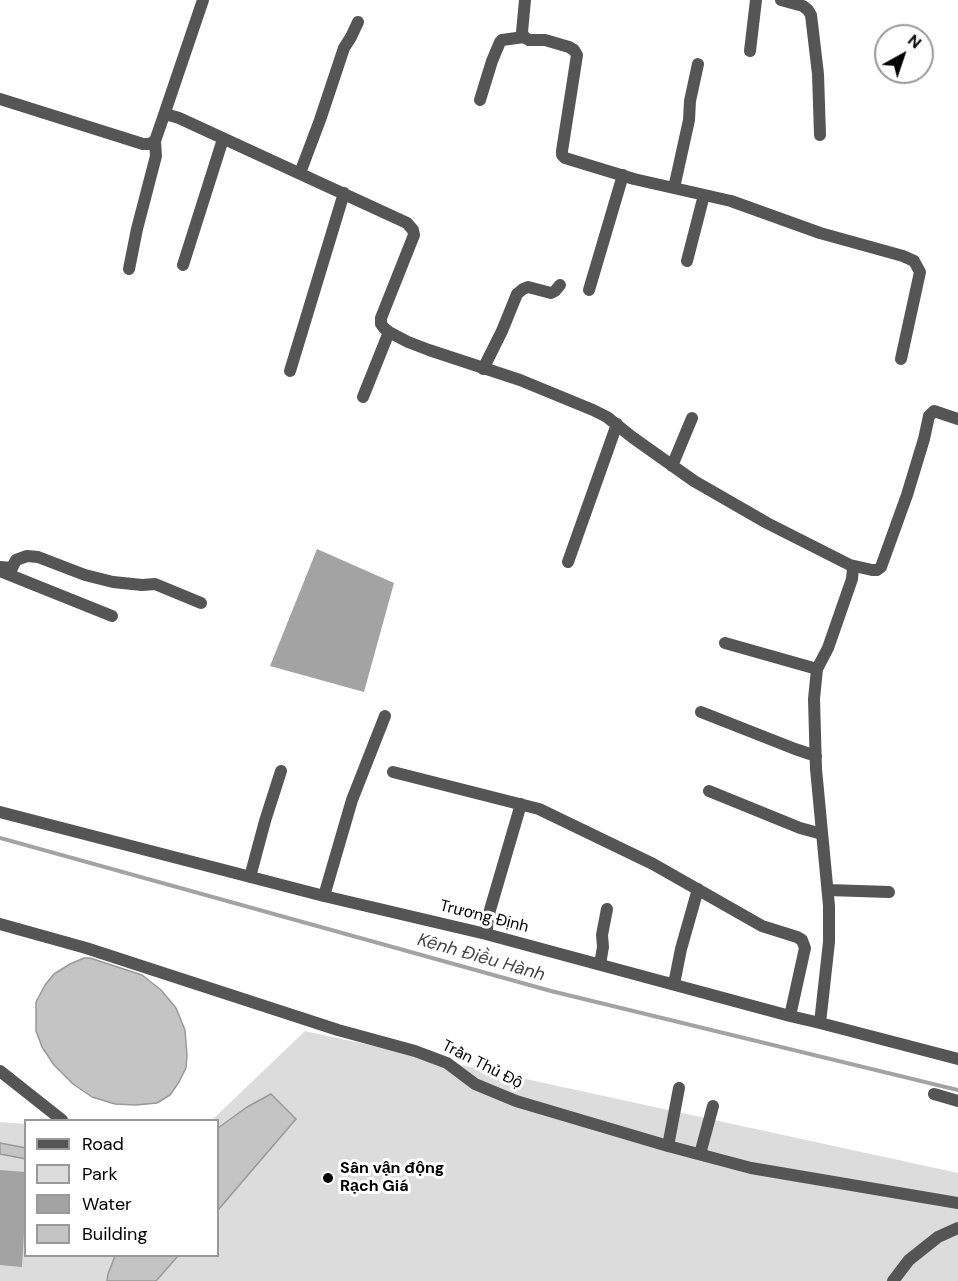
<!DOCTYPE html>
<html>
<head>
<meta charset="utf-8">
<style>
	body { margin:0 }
	#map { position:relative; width:958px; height:1281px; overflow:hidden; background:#fff; font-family:"DM Sans",sans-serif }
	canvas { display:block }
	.legend { position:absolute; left:24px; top:1119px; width:195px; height:138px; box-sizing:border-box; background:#fff; border:2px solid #999; margin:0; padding:8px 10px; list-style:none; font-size:18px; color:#000 }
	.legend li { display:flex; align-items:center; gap:12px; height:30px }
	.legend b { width:30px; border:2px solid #999 }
	.north { position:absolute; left:874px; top:24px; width:60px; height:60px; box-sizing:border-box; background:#fff; border:2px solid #999; border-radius:50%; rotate:40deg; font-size:16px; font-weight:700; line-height:24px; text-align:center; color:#000 }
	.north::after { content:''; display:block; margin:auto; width:21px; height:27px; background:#000; clip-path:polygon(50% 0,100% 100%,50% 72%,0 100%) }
</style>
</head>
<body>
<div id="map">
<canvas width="958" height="1281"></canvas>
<ul class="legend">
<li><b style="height:8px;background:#555"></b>Road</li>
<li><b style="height:16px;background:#dcdcdc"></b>Park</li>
<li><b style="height:16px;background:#a3a3a3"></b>Water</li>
<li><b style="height:16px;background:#c4c4c4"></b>Building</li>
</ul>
<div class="north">N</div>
</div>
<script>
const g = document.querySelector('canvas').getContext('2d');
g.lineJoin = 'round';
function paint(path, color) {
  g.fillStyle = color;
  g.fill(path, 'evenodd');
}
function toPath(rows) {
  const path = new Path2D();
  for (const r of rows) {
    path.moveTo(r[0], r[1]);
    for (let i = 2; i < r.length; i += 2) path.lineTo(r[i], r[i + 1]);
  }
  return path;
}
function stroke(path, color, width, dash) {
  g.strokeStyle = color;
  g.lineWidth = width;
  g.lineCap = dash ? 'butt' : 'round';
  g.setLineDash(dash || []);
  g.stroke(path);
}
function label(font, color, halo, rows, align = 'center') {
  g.font = font + ' "DM Sans",sans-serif';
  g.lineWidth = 6;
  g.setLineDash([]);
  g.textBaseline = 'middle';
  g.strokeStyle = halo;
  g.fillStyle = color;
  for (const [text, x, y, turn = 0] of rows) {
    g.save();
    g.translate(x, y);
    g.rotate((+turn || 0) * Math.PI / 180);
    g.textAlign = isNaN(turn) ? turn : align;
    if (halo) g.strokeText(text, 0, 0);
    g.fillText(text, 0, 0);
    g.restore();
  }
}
paint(toPath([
	[305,1031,958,1173,958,1281,0,1281,0,1122,25,1124,26,1256,218,1256,218,1120,212,1120]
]), '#dcdcdc');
paint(toPath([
	[317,549,394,583,364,692,270,666],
	[0,1170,25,1172,25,1216,22,1267,0,1265]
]), '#a3a3a3');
stroke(toPath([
	[0,838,551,991,958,1090]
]), '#a3a3a3', 4);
const building = toPath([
	[84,958,90,958,142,975,161,990,176,1008,185,1030,187,1055,186,1068,179,1082,170,1095,157,1103,136,1105,115,1104,92,1097,73,1084,54,1065,42,1047,36,1031,36,1002,45,985,54,974,70,964,84,958],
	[271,1094,296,1119,218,1210,218,1128,247,1107,271,1094],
	[0,1143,26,1148,26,1159,0,1154,0,1143],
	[115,1256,178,1256,156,1281,107,1281,108,1274,115,1256]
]);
paint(building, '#c4c4c4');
stroke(building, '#999', 1.5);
stroke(toPath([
	[525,0,522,32,524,37,529,40,545,40,569,47,574,50,577,55,562,151,562,155,565,158,634,179,731,201,820,233,903,256,914,261,920,272,901,359],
	[781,0,803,6,808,10,811,15,818,74,820,135],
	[750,51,756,0],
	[0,99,143,144,149,144,155,141,164,115,169,115,179,118,407,223,413,230,414,235,381,318,381,324,384,328,389,332,408,342,429,350,520,380,593,410,607,417,632,437,694,481,767,523,850,565,853,568,852,579,828,648,817,669,814,699,816,769,829,906,829,942,820,1023],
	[480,100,492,61,500,42,502,40,524,37],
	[164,115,203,0],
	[300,173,320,120,344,48,351,37,358,22],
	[674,188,689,120,690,101,698,64],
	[687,261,704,195],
	[183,265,223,139],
	[129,269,137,229,156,156,155,141],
	[589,290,623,175],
	[483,369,502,331,517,294,523,289,528,287,551,293,555,291,560,285],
	[290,371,344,193],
	[363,397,389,332],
	[672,466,692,418],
	[568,562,617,424],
	[850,565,872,570,877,570,881,567,907,495,924,439,929,416,934,411,958,419],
	[0,567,12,568,16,560,27,556,38,557,85,575,113,582,142,585,155,584,201,603],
	[0,571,112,616],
	[725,643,817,669],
	[701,712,795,749,816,756],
	[393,772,539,809,653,864,762,926,797,937,802,940,805,948,790,1016],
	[709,791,800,828,822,834],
	[0,812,324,896,486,934,790,1016,820,1023,958,1059],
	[250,877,265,821,281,771],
	[828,890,889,892],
	[324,896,352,800,385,716],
	[0,924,86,948,338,1030,415,1051,447,1063,475,1084,516,1101,668,1146,751,1168,958,1203],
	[486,934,490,910,521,804],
	[600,964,603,947,602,935,607,909],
	[674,984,681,949,698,889],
	[0,1071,62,1120],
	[934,1094,958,1101],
	[668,1146,679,1088],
	[700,1154,713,1106],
	[893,1281,909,1260,938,1237,958,1228]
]), '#555', 12);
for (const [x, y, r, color] of [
	[328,1178,6,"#000"]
]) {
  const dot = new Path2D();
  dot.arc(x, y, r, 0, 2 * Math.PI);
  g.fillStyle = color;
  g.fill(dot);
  stroke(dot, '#fff', 2);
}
label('16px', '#000', '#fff', [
	["Trương Định",484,917,14],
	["Trần Thủ Độ",482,1065,27]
]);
label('bold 16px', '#000', '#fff', [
	["Sân vận động",340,1169],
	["Rạch Giá",340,1187]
], 'left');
label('italic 18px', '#444', '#fff', [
	["Kênh Điều Hành",481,958,16]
]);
</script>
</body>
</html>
